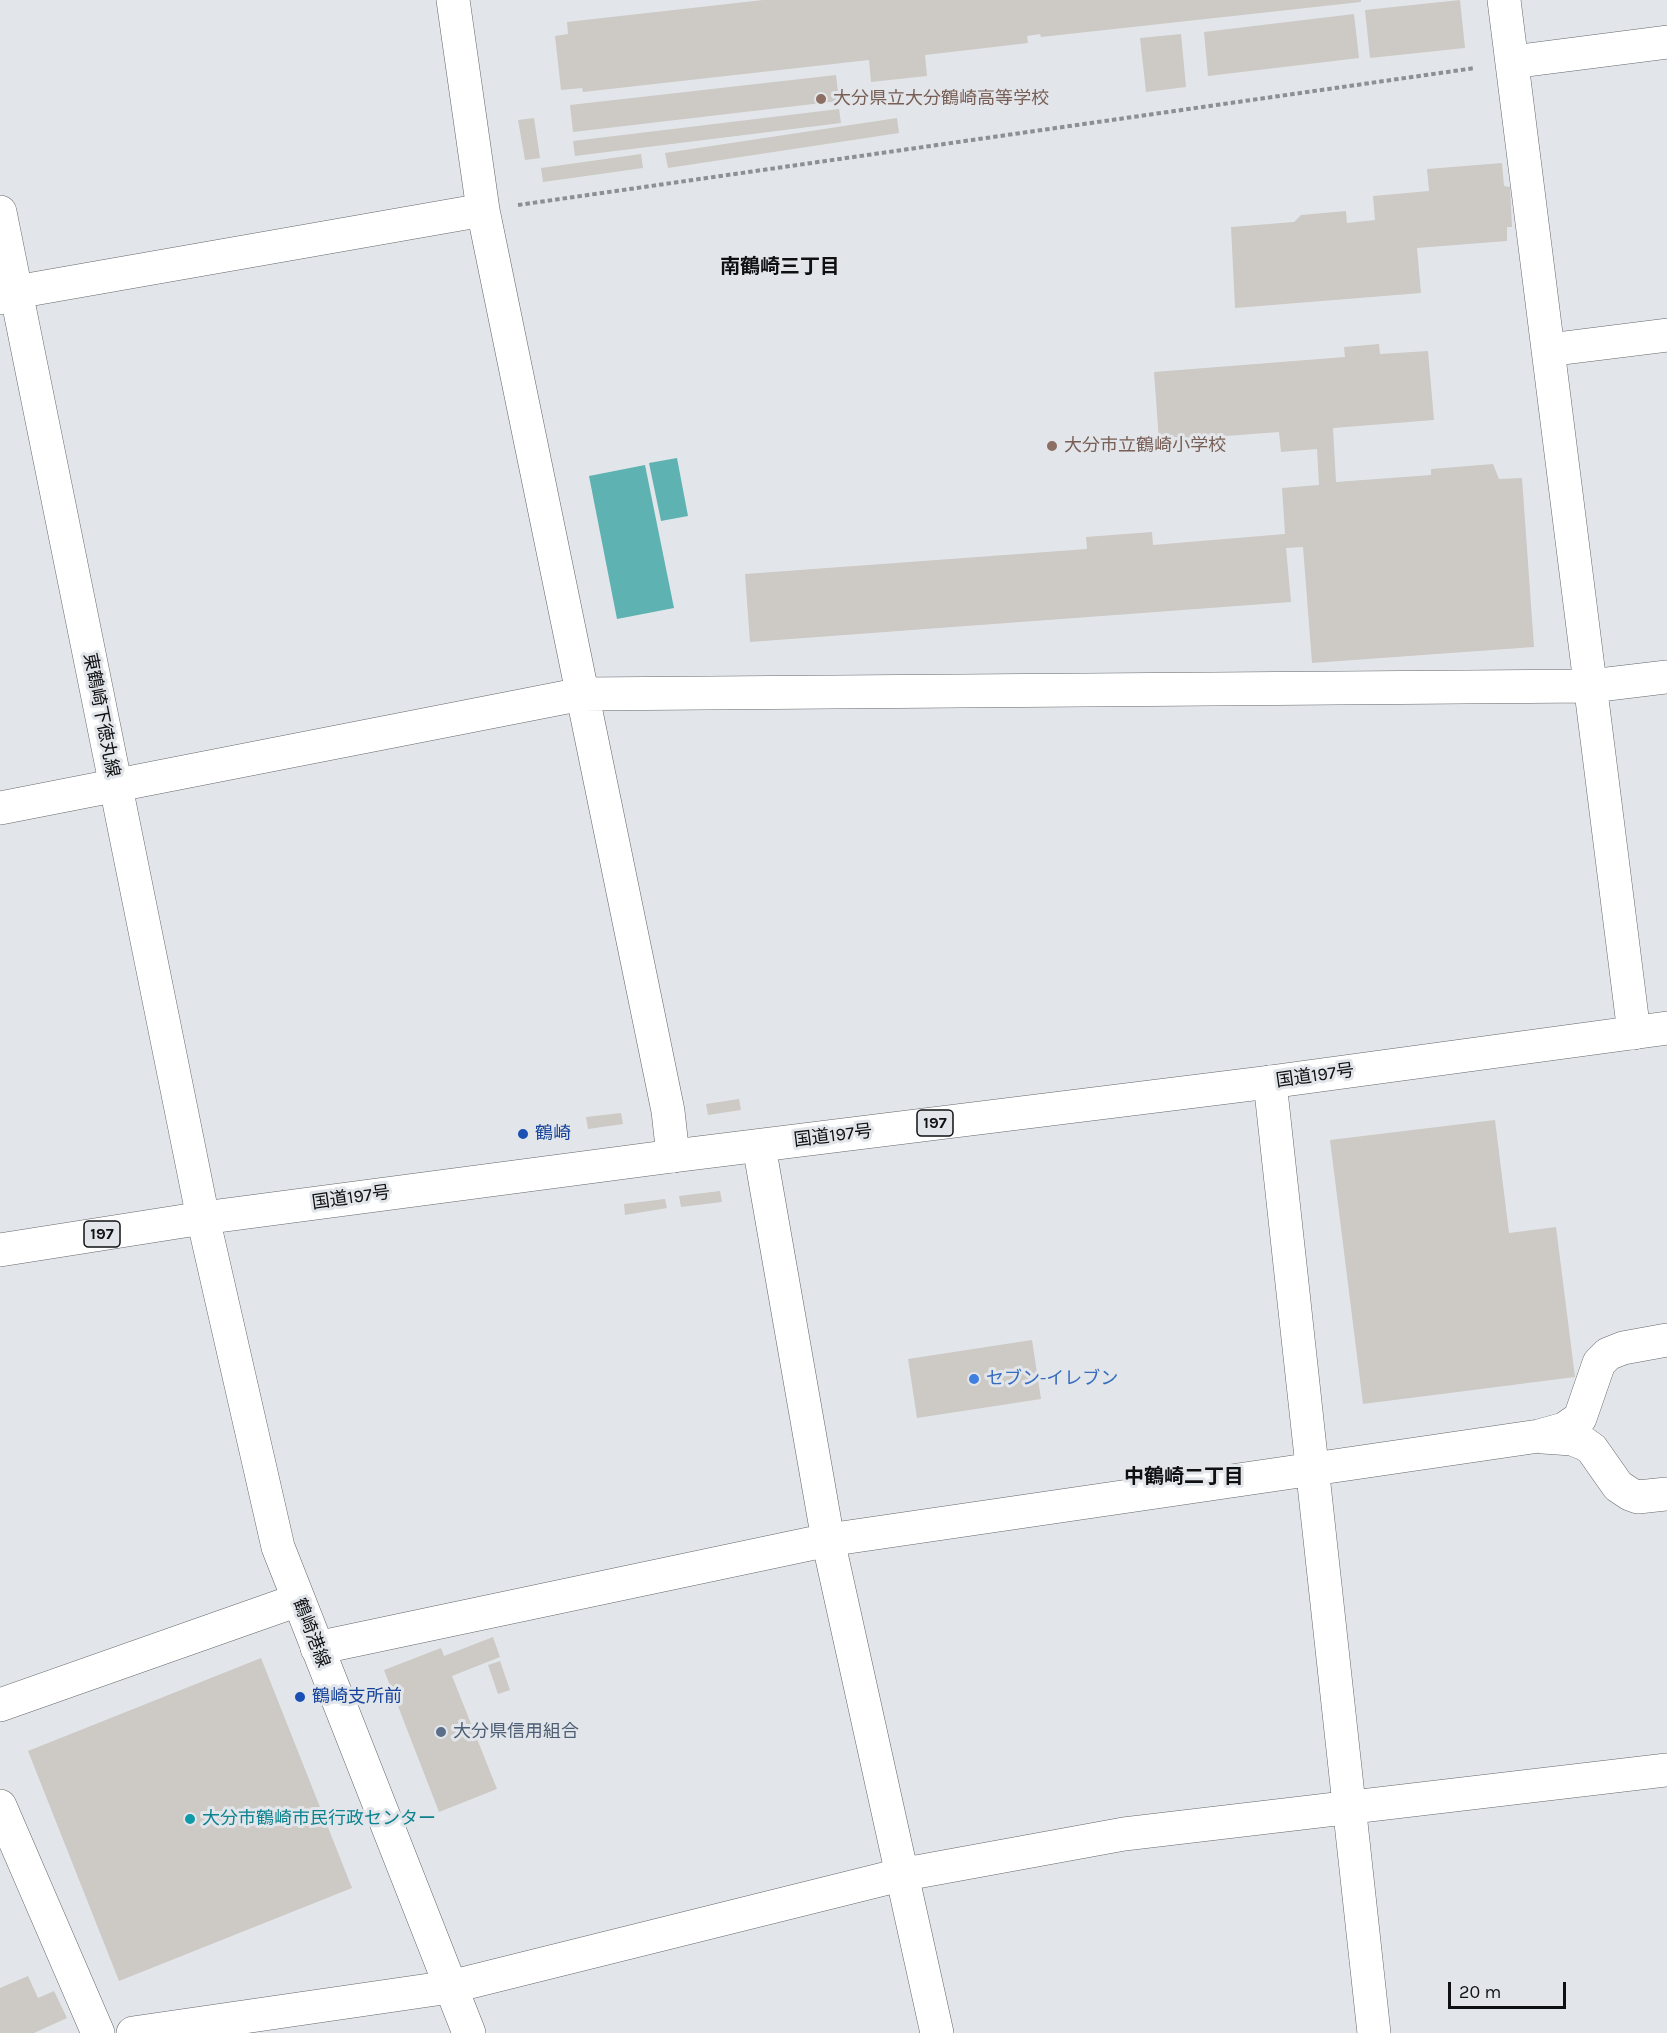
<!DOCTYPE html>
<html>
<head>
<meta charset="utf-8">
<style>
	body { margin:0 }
	#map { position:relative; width:1667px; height:2033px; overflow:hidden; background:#e2e6ea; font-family:Karla,sans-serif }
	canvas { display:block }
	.scale { position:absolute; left:1448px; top:1982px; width:118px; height:27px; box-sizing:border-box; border:3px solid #0f1012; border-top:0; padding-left:8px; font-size:18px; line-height:21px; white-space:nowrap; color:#0f1012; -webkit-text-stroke:4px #e2e6ea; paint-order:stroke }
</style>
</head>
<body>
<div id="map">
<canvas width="1667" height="2033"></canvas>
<div class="scale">20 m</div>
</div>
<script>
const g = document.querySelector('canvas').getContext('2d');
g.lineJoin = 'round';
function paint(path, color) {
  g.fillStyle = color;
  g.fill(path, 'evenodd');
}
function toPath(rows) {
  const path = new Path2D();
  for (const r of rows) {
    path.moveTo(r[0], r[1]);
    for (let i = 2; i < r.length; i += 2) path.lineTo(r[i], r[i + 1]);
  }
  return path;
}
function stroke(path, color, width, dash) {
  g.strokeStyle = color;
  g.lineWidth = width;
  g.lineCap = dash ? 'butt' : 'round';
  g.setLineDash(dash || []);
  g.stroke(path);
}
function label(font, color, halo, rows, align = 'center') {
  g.font = font + ' Karla,"Noto Sans JP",sans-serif';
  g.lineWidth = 6;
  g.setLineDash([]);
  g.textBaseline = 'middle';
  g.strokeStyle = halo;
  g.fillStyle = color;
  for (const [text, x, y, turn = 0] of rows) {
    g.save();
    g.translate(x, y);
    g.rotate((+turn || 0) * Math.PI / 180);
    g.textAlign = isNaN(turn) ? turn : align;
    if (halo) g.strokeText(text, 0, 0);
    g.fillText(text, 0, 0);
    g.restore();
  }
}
paint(toPath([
	[677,458,688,516,661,521,649,463],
	[645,465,674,608,617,619,589,476]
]), '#5fb2b2');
paint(toPath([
	[763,0,1361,0,1361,2,1041,37,1040,34,1027,36,1028,43,925,55,927,76,871,82,869,60,583,92,582,88,561,90,555,36,568,34,567,22],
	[1460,0,1465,48,1370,58,1365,10],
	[1354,14,1359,58,1208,76,1204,32],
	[1181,34,1186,87,1146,92,1140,38],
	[836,75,839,101,573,132,570,105],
	[839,109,841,123,575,156,573,141],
	[534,118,540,158,525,160,518,120],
	[897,118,899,133,668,168,665,153],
	[641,154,643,168,543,182,541,168],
	[1502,163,1504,186,1510,187,1512,227,1507,227,1507,241,1417,248,1421,293,1235,308,1231,227,1294,222,1301,215,1346,211,1347,223,1375,220,1373,196,1429,191,1427,169],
	[1379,344,1380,354,1428,351,1434,420,1333,428,1336,482,1431,475,1431,469,1493,464,1499,479,1522,478,1534,647,1312,663,1303,547,1286,548,1291,602,750,642,745,574,1087,549,1086,537,1152,532,1153,545,1285,534,1282,488,1319,485,1317,449,1281,452,1279,432,1159,441,1154,372,1345,357,1344,347],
	[739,1099,741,1110,708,1115,706,1104],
	[621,1113,623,1124,588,1129,586,1117],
	[1495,1120,1509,1233,1556,1227,1575,1377,1363,1404,1330,1140],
	[720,1191,722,1202,681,1207,679,1196],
	[665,1199,667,1208,625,1215,624,1204],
	[1032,1340,1041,1399,917,1418,908,1359],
	[493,1637,500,1657,452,1676,497,1789,439,1812,384,1670,441,1648,444,1656],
	[261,1658,352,1888,119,1981,28,1751],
	[500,1661,510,1690,498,1694,488,1665],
	[28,1976,38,1998,54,1991,67,2018,34,2033,0,2033,0,1988]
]), '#cdc9c5');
const minor = toPath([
	[453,0,483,210,668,1111,673,1156],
	[1504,0,1634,1033],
	[1512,62,1667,42],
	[0,212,203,1218],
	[0,298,16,292,483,210],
	[1548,350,1667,335],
	[0,808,582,694,1591,686,1667,677],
	[1270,1082,1374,2033],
	[759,1146,828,1540,937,2033],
	[1543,1437,1572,1439,1585,1444,1592,1449,1618,1486,1630,1494,1638,1497,1667,1494],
	[317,1648,828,1540,1539,1436,1564,1429,1580,1418,1599,1363,1608,1354,1623,1348,1667,1340],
	[0,1705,298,1600],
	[0,1806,98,2033],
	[133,2033,450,1987,900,1875,1124,1834,1667,1770]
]);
const major = toPath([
	[203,1218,278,1547,469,2033]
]);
const highway = toPath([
	[0,1250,203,1218,673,1156,1270,1082,1667,1028]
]);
stroke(minor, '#64676a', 34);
stroke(major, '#64676a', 34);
stroke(highway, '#64676a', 34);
stroke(toPath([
	[518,205,1475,68]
]), '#8d9093', 4, [4.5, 3]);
stroke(minor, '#fff', 33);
stroke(major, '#fff', 33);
stroke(highway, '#fff', 33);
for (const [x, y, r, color] of [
	[821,99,6,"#8d6e63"],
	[1052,446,6,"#8d6e63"],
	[523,1134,6,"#1a4fb4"],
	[974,1379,6,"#3f7fe0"],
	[300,1697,6,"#1a4fb4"],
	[441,1732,6,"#5c6f8a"],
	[190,1819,6,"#0f9aa8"]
]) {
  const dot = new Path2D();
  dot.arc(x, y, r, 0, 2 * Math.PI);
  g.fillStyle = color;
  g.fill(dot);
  stroke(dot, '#e2e6ea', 2);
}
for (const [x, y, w] of [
	[935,1123,36],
	[102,1234,36]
]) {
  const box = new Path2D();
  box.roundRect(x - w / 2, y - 13, w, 26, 4.5);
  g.fillStyle = '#e2e6ea';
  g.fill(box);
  stroke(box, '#0f1012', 1.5);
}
label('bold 16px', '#0f1012', null, [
	["197",935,1123],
	["197",102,1234]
]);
label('18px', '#785e54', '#e2e6ea', [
	["大分県立大分鶴崎高等学校",833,99],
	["大分市立鶴崎小学校",1064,446]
], 'left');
label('18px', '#0f1012', '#e2e6ea', [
	["東鶴崎下徳丸線",101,715,79],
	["国道197号",1315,1076,-8],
	["国道197号",833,1136,-7],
	["国道197号",351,1198,-8],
	["鶴崎港線",311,1633,69]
]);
label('18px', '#164399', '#e2e6ea', [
	["鶴崎",535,1134],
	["鶴崎支所前",312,1697]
], 'left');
label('18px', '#366cbe', '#e2e6ea', [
	["セブン-イレブン",986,1379]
], 'left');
label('18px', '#4e5e75', '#e2e6ea', [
	["大分県信用組合",453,1732]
], 'left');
label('18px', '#0d838f', '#e2e6ea', [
	["大分市鶴崎市民行政センター",202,1819]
], 'left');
label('bold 20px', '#0f1012', '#e2e6ea', [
	["南鶴崎三丁目",780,267],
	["中鶴崎二丁目",1184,1477]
]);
</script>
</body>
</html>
